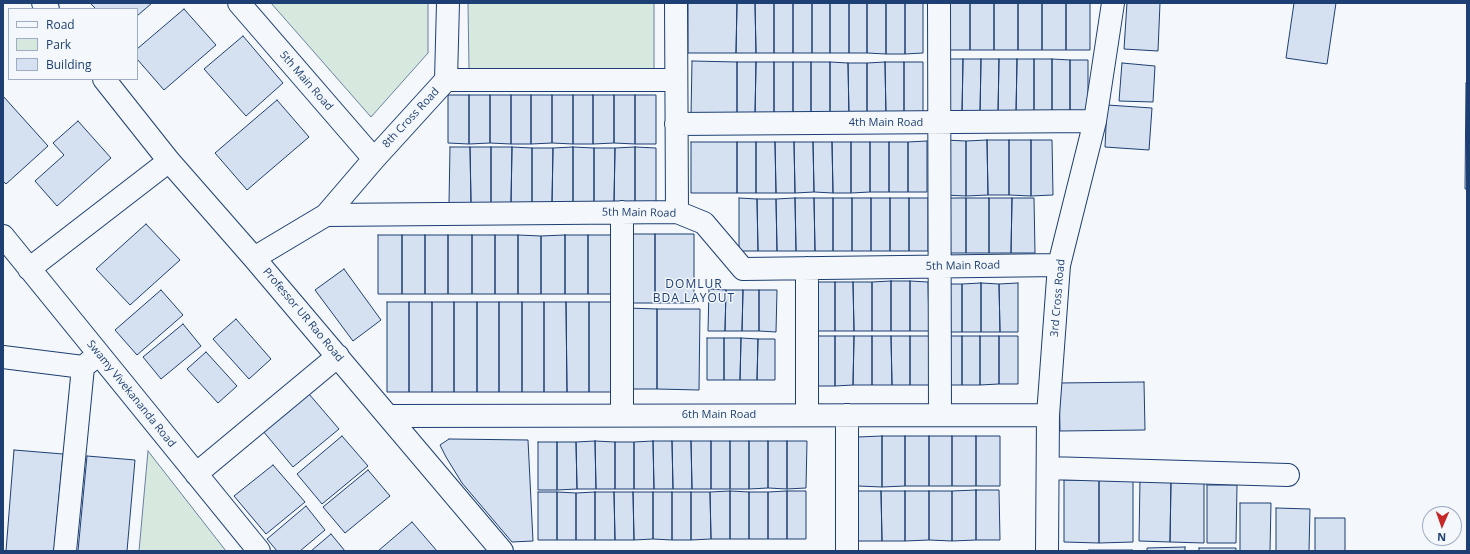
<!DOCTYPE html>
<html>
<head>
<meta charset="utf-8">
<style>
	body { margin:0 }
	#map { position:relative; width:1470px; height:554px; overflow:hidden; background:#f4f7fb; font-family:"Open Sans",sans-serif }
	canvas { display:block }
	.frame { position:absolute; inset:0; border:4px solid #1d3f73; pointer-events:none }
	.legend { position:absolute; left:8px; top:8px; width:130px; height:72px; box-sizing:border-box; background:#f4f7fb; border:1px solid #9eadc5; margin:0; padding:5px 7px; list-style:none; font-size:12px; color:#1d3f73 }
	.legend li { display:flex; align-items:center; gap:8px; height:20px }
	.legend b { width:20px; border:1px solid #9eadc5 }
	.north { position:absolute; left:1422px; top:506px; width:40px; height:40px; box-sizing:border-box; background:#f4f7fb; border:1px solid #9eadc5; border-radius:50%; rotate:182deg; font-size:11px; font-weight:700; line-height:16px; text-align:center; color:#1d3f73 }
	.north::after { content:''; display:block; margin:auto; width:14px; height:18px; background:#c62828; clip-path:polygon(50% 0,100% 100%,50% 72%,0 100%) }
</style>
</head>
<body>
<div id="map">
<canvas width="1470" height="554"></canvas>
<div class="frame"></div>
<ul class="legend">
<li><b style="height:5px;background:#f4f7fb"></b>Road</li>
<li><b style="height:11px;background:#d7e8df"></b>Park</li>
<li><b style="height:11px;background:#d5e0f0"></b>Building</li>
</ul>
<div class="north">N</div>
</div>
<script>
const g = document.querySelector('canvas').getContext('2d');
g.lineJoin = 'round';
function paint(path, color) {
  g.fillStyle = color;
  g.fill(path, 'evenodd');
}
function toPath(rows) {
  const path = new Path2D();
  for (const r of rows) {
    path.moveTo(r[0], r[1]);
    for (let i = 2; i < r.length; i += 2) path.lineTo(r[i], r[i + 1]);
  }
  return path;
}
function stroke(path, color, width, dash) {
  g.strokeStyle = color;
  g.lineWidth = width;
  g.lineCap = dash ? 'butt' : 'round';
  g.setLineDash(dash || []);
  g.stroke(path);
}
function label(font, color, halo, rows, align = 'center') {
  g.font = font + ' "Open Sans",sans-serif';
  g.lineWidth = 3;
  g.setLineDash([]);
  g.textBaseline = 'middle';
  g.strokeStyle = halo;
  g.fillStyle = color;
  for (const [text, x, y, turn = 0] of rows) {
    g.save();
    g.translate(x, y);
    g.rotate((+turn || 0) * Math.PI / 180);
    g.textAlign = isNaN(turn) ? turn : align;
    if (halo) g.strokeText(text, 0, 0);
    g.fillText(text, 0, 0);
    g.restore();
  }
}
const green = toPath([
	[271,3,428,3,428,53,371,117,271,3],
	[468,3,654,3,654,69,469,70,468,3],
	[148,451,226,551,139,551,148,451]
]);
paint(green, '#d7e8df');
stroke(green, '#687fa3', 1);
const building = toPath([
	[90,3,152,3,137,16,137,9,96,9,90,3],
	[688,3,737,3,736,53,688,53,688,3],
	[737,3,755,3,756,53,736,53,737,3],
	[755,3,774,3,774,53,756,53,755,3],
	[774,3,793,3,793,53,774,53,774,3],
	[793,3,812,3,812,53,793,53,793,3],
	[812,3,830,3,830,53,812,53,812,3],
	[830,3,849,3,849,53,830,53,830,3],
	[849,3,867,3,867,53,849,53,849,3],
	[867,3,886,3,886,54,867,53,867,3],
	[886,3,905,3,905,54,886,54,886,3],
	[905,3,923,3,923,53,905,54,905,3],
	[946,3,970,3,970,50,947,50,946,3],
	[970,3,994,3,994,50,970,50,970,3],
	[994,3,1018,3,1018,50,994,50,994,3],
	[1018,3,1042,3,1042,50,1018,50,1018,3],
	[1042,3,1066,3,1066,50,1042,50,1042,3],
	[1066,3,1090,3,1090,50,1066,50,1066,3],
	[1127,3,1160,3,1158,51,1124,49,1127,3],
	[1294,3,1336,3,1327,64,1286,58,1294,3],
	[184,9,216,45,164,90,137,59,137,49,184,9],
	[243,36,283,83,246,116,204,69,243,36],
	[945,59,963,59,962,114,945,114,945,59],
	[963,59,981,59,980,114,962,114,963,59],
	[981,59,999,59,998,114,980,114,981,59],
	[999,59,1017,59,1016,114,998,114,999,59],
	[1017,59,1034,59,1034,114,1016,114,1017,59],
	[1034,59,1052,59,1052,114,1034,114,1034,59],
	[1052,59,1070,60,1070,115,1052,114,1052,59],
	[1070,60,1088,60,1088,115,1070,115,1070,60],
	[692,61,737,62,737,116,691,116,692,61],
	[737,62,756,62,755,116,737,116,737,62],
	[756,62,774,62,774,117,755,116,756,62],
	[774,62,793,62,793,117,774,117,774,62],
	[793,62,811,62,811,117,793,117,793,62],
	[811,62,830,62,830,117,811,117,811,62],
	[830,62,848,63,849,117,830,117,830,62],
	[885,62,886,117,867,117,867,63,885,62],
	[885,62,904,62,904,117,886,117,885,62],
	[904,62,923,62,923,117,904,117,904,62],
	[848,63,867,63,867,117,849,117,848,63],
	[1122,63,1155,66,1153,102,1119,101,1122,63],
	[1466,83,1467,83,1467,189,1465,189,1466,83],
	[448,95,469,95,469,144,448,143,448,95],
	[469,95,490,95,490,143,469,144,469,95],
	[490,95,511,95,511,144,490,143,490,95],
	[511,95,531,95,531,144,511,144,511,95],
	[531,95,552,95,552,143,531,144,531,95],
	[552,95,573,95,573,144,552,143,552,95],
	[573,95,593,95,593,144,573,144,573,95],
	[593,95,614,95,614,143,593,144,593,95],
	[614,95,635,95,635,144,614,143,614,95],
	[635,95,656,95,656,144,635,144,635,95],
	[3,96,48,146,6,184,3,181,3,96],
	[277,100,309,137,247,190,215,153,277,100],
	[1107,105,1152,108,1149,150,1105,147,1107,105],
	[78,121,111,158,57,206,35,181,64,155,53,143,78,121],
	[944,140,966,141,966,196,944,195,944,140],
	[987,140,988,195,966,196,966,141,987,140],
	[987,140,1009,140,1009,195,988,195,987,140],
	[1009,140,1031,140,1031,196,1009,195,1009,140],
	[1031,140,1052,140,1053,195,1031,196,1031,140],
	[927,141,927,192,908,192,908,142,927,141],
	[691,142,737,142,737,193,691,193,691,142],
	[737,142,756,142,756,193,737,193,737,142],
	[756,142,775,142,776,193,756,193,756,142],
	[775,142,794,142,795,193,776,193,775,142],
	[794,142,813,142,814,192,795,193,794,142],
	[813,142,832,142,833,193,814,192,813,142],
	[832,142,851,142,851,193,833,193,832,142],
	[851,142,870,142,870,192,851,193,851,142],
	[870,142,889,142,889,192,870,192,870,142],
	[889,142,908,142,908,192,889,192,889,142],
	[450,147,470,147,471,203,449,203,450,147],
	[470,147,491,147,491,203,471,203,470,147],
	[491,147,512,147,511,203,491,203,491,147],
	[512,147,532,148,532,203,511,203,512,147],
	[573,147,573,203,552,203,553,148,573,147],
	[573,147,594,148,594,203,573,203,573,147],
	[635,147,635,203,614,203,615,148,635,147],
	[635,147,656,148,656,203,635,203,635,147],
	[532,148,553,148,552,203,532,203,532,148],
	[594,148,615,148,614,203,594,203,594,148],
	[739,198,757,199,758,251,739,251,739,198],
	[795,198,796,251,777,251,776,199,795,198],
	[795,198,814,198,815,251,796,251,795,198],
	[814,198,833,198,833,251,815,251,814,198],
	[833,198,852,198,852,251,833,251,833,198],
	[852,198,871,198,871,251,852,251,852,198],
	[871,198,890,198,890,251,871,251,871,198],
	[890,198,909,198,909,251,890,251,890,198],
	[909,198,928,198,928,251,909,251,909,198],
	[943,198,966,198,966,253,943,253,943,198],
	[966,198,989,198,989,253,966,253,966,198],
	[989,198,1012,198,1011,253,989,253,989,198],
	[1012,198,1034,198,1035,253,1011,253,1012,198],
	[757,199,776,199,777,251,758,251,757,199],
	[146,224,180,260,130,305,96,269,146,224],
	[628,234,655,234,655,303,628,303,628,234],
	[655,234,694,234,694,303,655,303,655,234],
	[378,235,402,235,402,294,378,294,378,235],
	[402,235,425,235,425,294,402,294,402,235],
	[425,235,448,235,448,294,425,294,425,235],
	[448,235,472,235,472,294,448,294,448,235],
	[472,235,495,235,495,294,472,294,472,235],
	[495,235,518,235,518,294,495,294,495,235],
	[518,235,541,236,541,294,518,294,518,235],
	[565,235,565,294,541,294,541,236,565,235],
	[565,235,588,235,588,294,565,294,565,235],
	[588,235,611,235,611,294,588,294,588,235],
	[344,269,381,320,353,341,315,290,344,269],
	[891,281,891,331,872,331,872,282,891,281],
	[891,281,910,281,910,331,891,331,891,281],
	[910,281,928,282,929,331,910,331,910,281],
	[816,282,835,282,835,331,816,331,816,282],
	[835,282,853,282,854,331,835,331,835,282],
	[853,282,872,282,872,331,854,331,853,282],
	[981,283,981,332,962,332,962,284,981,283],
	[981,283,999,284,1000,332,981,332,981,283],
	[1018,283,1018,332,1000,332,999,284,1018,283],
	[944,284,962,284,962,332,944,332,944,284],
	[709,289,726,290,725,331,708,331,709,289],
	[161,290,183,315,137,355,115,330,161,290],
	[726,290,743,290,742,331,725,331,726,290],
	[743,290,759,290,759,331,742,331,743,290],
	[759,290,777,290,776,332,759,331,759,290],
	[387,302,409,302,409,392,387,392,387,302],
	[409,302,432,302,432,392,409,392,409,302],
	[432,302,454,302,454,392,432,392,432,302],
	[454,302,477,302,477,392,454,392,454,302],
	[477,302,499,302,499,392,477,392,477,302],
	[499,302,522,302,522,392,499,392,499,302],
	[522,302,544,302,544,392,522,392,522,302],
	[544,302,566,302,567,392,544,392,544,302],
	[566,302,589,302,589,392,567,392,566,302],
	[589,302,612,302,612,392,589,392,589,302],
	[627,308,657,309,657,389,626,389,627,308],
	[657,309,700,309,699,390,657,389,657,309],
	[236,319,271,359,249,379,213,339,236,319],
	[183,324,201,346,161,379,143,357,183,324],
	[816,336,835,336,835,386,816,386,816,336],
	[835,336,854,336,853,385,835,386,835,336],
	[854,336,872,336,872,385,853,385,854,336],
	[872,336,891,336,892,385,872,385,872,336],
	[891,336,910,336,910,385,892,385,891,336],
	[910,336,929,336,929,385,910,385,910,336],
	[943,336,962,336,962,385,943,385,943,336],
	[962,336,980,336,980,385,962,385,962,336],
	[980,336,999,336,999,384,980,385,980,336],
	[999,336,1018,336,1018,384,999,384,999,336],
	[707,338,724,338,724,380,707,380,707,338],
	[724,338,741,338,740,380,724,380,724,338],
	[741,338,758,339,757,380,740,380,741,338],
	[758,339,775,339,775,380,757,380,758,339],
	[206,352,237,386,218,403,187,369,206,352],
	[1144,382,1145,430,1060,431,1059,383,1144,382],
	[309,394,339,429,293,467,263,431,309,394],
	[342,436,368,466,322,504,297,474,342,436],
	[882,436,882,487,858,486,858,437,882,436],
	[882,436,905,436,905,486,882,487,882,436],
	[905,436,929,436,929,486,905,486,905,436],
	[929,436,952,436,952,486,929,486,929,436],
	[952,436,976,436,976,486,952,486,952,436],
	[976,436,1000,436,1000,486,976,486,976,436],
	[449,439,528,440,533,541,512,542,462,483,446,457,440,445,449,439],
	[595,441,596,489,577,489,576,442,595,441],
	[595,441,615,442,615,489,596,489,595,441],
	[653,441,654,489,634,489,634,442,653,441],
	[653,441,672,441,673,489,654,489,653,441],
	[672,441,691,441,692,489,673,489,672,441],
	[691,441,711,441,711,489,692,489,691,441],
	[711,441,730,441,730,489,711,489,711,441],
	[730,441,749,441,749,489,730,489,730,441],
	[749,441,768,441,768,488,749,489,749,441],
	[768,441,787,441,787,489,768,488,768,441],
	[787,441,807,441,806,488,787,489,787,441],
	[538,442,557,442,557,490,538,490,538,442],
	[557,442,576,442,577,489,557,490,557,442],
	[615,442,634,442,634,489,615,489,615,442],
	[14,450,63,454,54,551,6,551,14,450],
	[87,456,135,460,127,551,78,551,87,456],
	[273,465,305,502,266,534,234,496,273,465],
	[368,470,390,496,345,533,323,507,368,470],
	[1099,478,1133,479,1133,542,1099,543,1099,478],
	[1140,479,1171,480,1170,542,1139,541,1140,479],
	[1064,480,1099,480,1099,543,1064,542,1064,480],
	[1171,480,1204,480,1204,543,1170,542,1171,480],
	[1207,485,1237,485,1236,543,1207,543,1207,485],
	[976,490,976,540,952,541,952,491,976,490],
	[976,490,999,490,1000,540,976,540,976,490],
	[730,491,730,539,711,539,710,492,730,491],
	[730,491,749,492,749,539,730,539,730,491],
	[787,491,787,539,768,539,768,492,787,491],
	[787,491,806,491,806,539,787,539,787,491],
	[858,491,881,491,882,541,858,541,858,491],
	[881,491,905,491,905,541,882,541,881,491],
	[905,491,929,491,929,540,905,541,905,491],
	[929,491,952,491,952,541,929,540,929,491],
	[538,492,557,492,557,540,538,540,538,492],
	[557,492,576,493,576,540,557,540,557,492],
	[595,492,595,540,576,540,576,493,595,492],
	[595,492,614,492,615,540,595,540,595,492],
	[614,492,633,492,634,540,615,540,614,492],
	[633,492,653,492,653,539,634,540,633,492],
	[653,492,672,492,672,540,653,539,653,492],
	[672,492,691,492,691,540,672,540,672,492],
	[691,492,710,492,711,539,691,540,691,492],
	[749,492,768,492,768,539,749,539,749,492],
	[1240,503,1271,503,1270,551,1240,551,1240,503],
	[306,506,325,530,300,551,277,551,267,539,306,506],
	[1276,508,1310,509,1309,551,1276,551,1276,508],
	[1315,518,1345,518,1345,551,1315,551,1315,518],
	[412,522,437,551,378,551,412,522],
	[331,534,345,551,311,551,331,534],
	[1185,547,1185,551,1147,551,1147,548,1185,547],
	[1199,548,1236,548,1236,551,1199,551,1199,548],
	[1089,550,1133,550,1133,551,1089,551,1089,550]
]);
paint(building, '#d5e0f0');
stroke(building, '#1d3f73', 1);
const minor = toPath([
	[43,3,48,9],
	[239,3,374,159],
	[676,3,677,212],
	[939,3,940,415],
	[104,79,169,161,254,258,502,551],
	[446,80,676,80],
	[676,124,1095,121],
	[622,212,622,415],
	[326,215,374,159,446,80,448,3],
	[3,236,259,551],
	[254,258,326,215,677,212,704,223,743,269,1059,265],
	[807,268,807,415],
	[29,269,169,161],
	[3,357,83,367],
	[847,415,847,551],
	[389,416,1048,415],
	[1048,468,1288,475],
	[196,474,338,356],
	[65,551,83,367,99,354],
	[1047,551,1048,415,1059,265,1095,121,1113,3]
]);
stroke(minor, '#1d3f73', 24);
stroke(minor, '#f4f7fb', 22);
label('11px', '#1d3f73', '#f4f7fb', [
	["5th Main Road",306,81,49],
	["8th Cross Road",411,118,-47],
	["4th Main Road",886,123],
	["5th Main Road",639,213,1],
	["5th Main Road",963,266,-1],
	["3rd Cross Road",1058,298,-85],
	["Professor UR Rao Road",303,315,50],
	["Swamy Vivekananda Road",131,394,51],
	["6th Main Road",719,415]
]);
g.letterSpacing = '1px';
label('12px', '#1d3f73', '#f4f7fb', [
	["DOMLUR",694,285],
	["BDA LAYOUT",694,299]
]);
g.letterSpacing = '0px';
</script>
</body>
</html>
